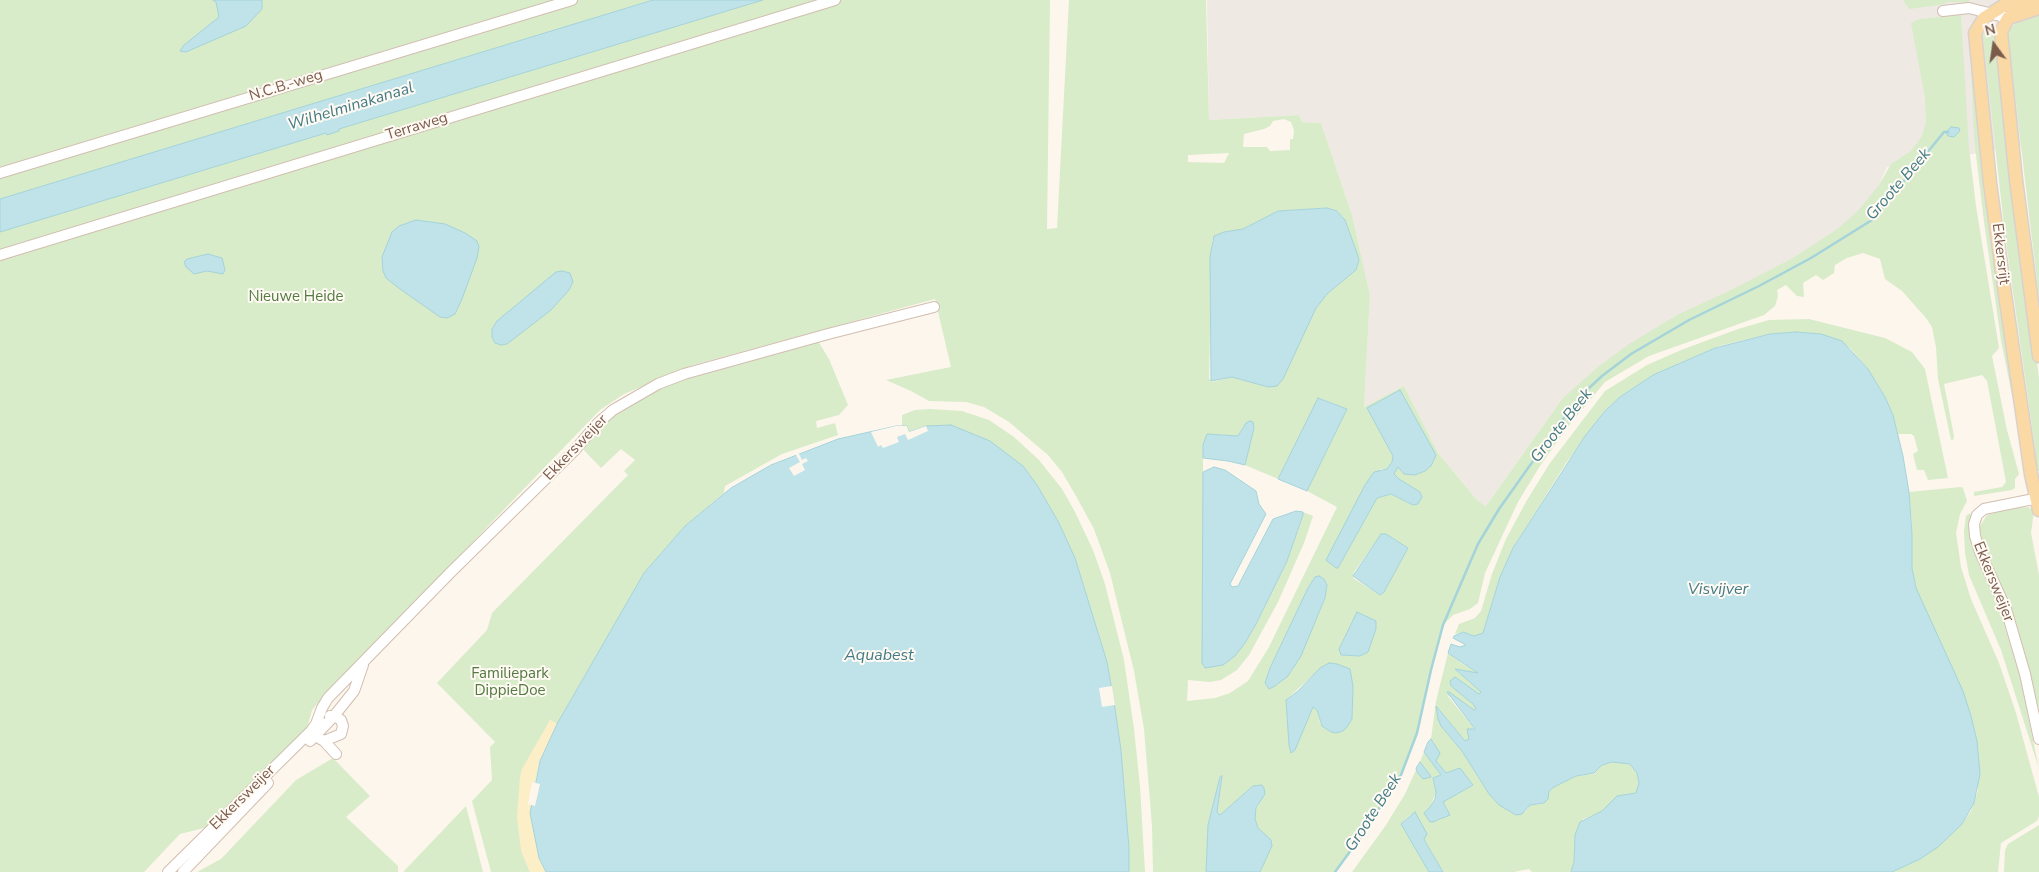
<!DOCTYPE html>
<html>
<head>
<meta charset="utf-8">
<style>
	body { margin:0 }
	#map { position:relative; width:2039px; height:872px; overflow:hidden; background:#fdf6ec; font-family:"Nunito Sans",sans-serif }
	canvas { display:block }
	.north { position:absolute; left:1969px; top:20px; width:50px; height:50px; -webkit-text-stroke:4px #fffaf3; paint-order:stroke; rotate:346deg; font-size:14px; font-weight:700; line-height:20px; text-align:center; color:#7a5c4d }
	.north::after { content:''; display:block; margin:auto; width:18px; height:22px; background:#7a5c4d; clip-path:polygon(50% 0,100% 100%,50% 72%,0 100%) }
</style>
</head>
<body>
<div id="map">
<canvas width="2039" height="872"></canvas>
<div class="north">N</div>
</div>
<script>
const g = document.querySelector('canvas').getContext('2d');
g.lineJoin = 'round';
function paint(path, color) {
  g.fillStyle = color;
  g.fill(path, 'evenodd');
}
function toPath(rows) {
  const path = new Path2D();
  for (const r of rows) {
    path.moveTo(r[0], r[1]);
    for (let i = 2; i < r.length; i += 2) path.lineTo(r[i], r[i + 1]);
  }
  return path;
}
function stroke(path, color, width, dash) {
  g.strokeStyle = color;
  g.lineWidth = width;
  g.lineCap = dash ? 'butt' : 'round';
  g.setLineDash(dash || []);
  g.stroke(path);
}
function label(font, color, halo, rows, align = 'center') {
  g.font = font + ' "Nunito Sans",sans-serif';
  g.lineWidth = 4;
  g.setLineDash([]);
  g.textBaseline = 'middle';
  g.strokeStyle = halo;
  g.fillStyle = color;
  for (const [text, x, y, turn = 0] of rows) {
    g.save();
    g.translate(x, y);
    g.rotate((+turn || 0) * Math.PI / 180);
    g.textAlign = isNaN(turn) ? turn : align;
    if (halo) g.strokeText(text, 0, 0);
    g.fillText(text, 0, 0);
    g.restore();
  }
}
paint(toPath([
	[1207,0,2039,0,2039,144,1887,167,1857,234,1562,399,1486,506,1477,500,1438,453,1404,386,1364,407,1370,295,1352,215,1321,123,1302,122,1299,115,1209,120]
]), '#efe9e4');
paint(toPath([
	[0,0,1050,0,1047,229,1057,228,1069,0,1206,0,1209,120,1299,115,1302,122,1321,123,1352,215,1370,295,1364,407,1404,386,1438,453,1477,500,1486,506,1562,399,1599,366,1629,344,1677,315,1733,289,1793,258,1836,230,1856,213,1879,185,1891,164,1911,151,1922,136,1926,122,1925,98,1911,23,1919,19,1961,15,1969,148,1976,206,1999,348,1992,356,2007,430,2019,474,2015,479,2015,488,2012,490,1974,496,1974,492,2002,487,2006,482,1987,381,1982,375,1944,384,1954,436,1953,440,1951,440,1938,379,1936,347,1932,327,1926,318,1902,291,1885,279,1880,259,1863,253,1847,258,1835,265,1834,273,1823,280,1816,275,1803,283,1804,297,1797,296,1786,285,1777,290,1778,296,1775,306,1764,315,1649,356,1605,382,1566,429,1540,466,1518,502,1485,573,1478,603,1470,609,1453,615,1443,625,1431,670,1417,733,1401,775,1361,840,1357,842,1335,872,1260,872,1263,866,1263,834,1256,825,1254,813,1265,794,1253,786,1220,815,1217,812,1222,776,1220,777,1208,825,1206,872,1153,872,1152,826,1144,729,1134,671,1110,573,1094,529,1076,496,1062,472,1048,455,1009,422,984,407,966,402,929,401,911,391,886,380,951,367,935,299,693,365,624,394,600,410,324,696,312,710,306,732,208,827,180,834,144,872,0,872],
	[1284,119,1291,122,1294,130,1293,139,1290,139,1290,150,1270,151,1267,147,1243,147,1244,134,1264,129,1270,126,1273,121],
	[1229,153,1224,163,1188,162,1188,155],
	[1327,208,1338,211,1345,220,1357,253,1359,260,1356,270,1328,293,1316,308,1268,387,1232,377,1212,382,1209,378,1212,240,1243,229,1278,211],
	[1319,398,1347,409,1307,491,1337,507,1269,647,1248,681,1230,693,1215,698,1187,701,1188,680,1210,682,1221,680,1237,670,1249,655,1278,602,1304,543,1313,516,1303,512,1302,519,1287,561,1256,624,1245,643,1203,667,1203,445,1213,434,1238,436,1244,426,1254,428,1245,465,1278,479],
	[1393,456,1431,466,1425,471,1415,475,1398,466,1394,472,1395,476,1399,479,1420,492,1422,497,1410,504,1391,494,1377,498,1338,568,1336,568,1365,485,1381,469,1387,469,1392,462],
	[1386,534,1408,548,1384,592,1380,595,1353,578,1354,572,1374,544],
	[1313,580,1326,582,1327,585,1325,598,1321,609,1292,671,1275,686,1269,689,1265,683,1270,668],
	[1353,620,1376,626,1376,629,1368,652,1360,656,1341,655,1339,649],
	[1313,675,1353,686,1352,719,1343,731,1336,733,1331,732,1320,723,1317,710,1313,707,1295,750,1290,751,1286,700],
	[1903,0,1969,0,1969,2,1949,2,1940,5,1909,9],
	[2039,15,2039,299,2008,35,2011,28,2020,20],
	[1989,28,1993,28,1996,34,2039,378,2039,471,2034,472,2035,449,2005,235,1985,55,1983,36,1984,31],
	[1970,45,2027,470,2001,340,1984,222,1974,138],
	[1809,319,1885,338,1912,352,1925,369,1948,478,1928,480,1924,470,1917,470,1913,454,1918,451,1914,436,1911,434,1898,434,1893,415,1885,397,1868,369,1850,348,1821,334,1796,332,1770,334,1719,346,1653,375,1620,397,1605,411,1566,463,1513,548,1500,577,1483,633,1474,636,1463,632,1455,634,1459,624,1475,618,1481,611,1492,574,1506,539,1527,500,1550,463,1605,391,1647,365,1681,350,1738,329,1769,320],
	[818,341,829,359,848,405,839,415,816,421,817,428,835,423,838,435,782,454,725,486,724,493,685,526,644,573,557,724,550,720,546,728,521,850,530,872,491,872,472,801,492,780,490,747,495,742,437,683,487,630,492,613,628,475,624,471,635,460,621,449,601,468,580,446,608,417,636,399,680,380],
	[930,409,962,411,989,420,1014,437,1039,460,1062,489,1074,510,1093,550,1105,584,1124,660,1134,729,1140,786,1145,872,1129,872,1129,848,1121,750,1107,662,1075,558,1059,523,1037,485,1023,466,926,426,909,432,902,427,902,415,915,410],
	[1961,487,1963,488,1967,501,1960,514,1956,533,1961,567,1971,599,1999,663,2016,713,2039,797,2039,816,2037,821,2001,843,1998,872,1892,872,1920,859,1962,824,1971,811,1978,791,1977,741,1971,716,1954,672,1922,605,1916,588,1912,568,1912,525,1909,492],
	[2028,507,2034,511,2031,533,2039,575,2039,709,2010,607,1985,550,1980,532,1980,526,1987,515,2012,508],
	[1970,513,2020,676,2039,769,2001,650,1969,575,1965,553,1964,531,1966,516],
	[1448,653,1463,664,1477,672,1476,674,1455,669,1481,692,1480,694,1472,690,1451,686,1473,704,1476,709,1474,710,1447,695,1473,727,1474,731,1468,730,1469,740,1465,741,1437,707,1441,726,1462,751,1489,794,1499,805,1525,812,1530,805,1543,804,1548,799,1549,791,1554,787,1576,776,1594,774,1602,765,1612,762,1630,764,1637,773,1639,783,1636,793,1607,806,1600,813,1583,819,1575,835,1574,862,1571,872,1532,872,1529,869,1514,872,1443,872,1410,815,1401,824,1429,872,1352,872,1386,825,1405,794,1416,770,1417,772,1430,777,1420,762,1424,752,1441,775,1433,778,1436,792,1430,807,1437,821,1442,819,1447,809,1442,802,1473,785,1465,775,1446,773,1436,761,1434,742,1431,739,1436,701],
	[333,758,370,796,346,817,398,866,398,872,197,872,221,859,296,780],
	[466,806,483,872,404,872,404,871],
	[2039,825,2039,872,2004,872,2005,850,2008,844]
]), '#d8ecc9');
paint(toPath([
	[550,720,557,724,540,761,534,783,539,858,546,872,530,872,521,850,517,818,520,777,522,769]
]), '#fcefc7');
const water = toPath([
	[213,0,262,0,262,9,246,26,186,52,180,51,184,45,219,17,216,2,213,0],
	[653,0,763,0,339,129,339,131,327,135,326,133,0,232,0,199,653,0],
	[1951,127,1959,128,1960,131,1954,137,1948,136,1946,132,1951,127],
	[1327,208,1337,211,1345,220,1357,253,1359,260,1356,270,1328,293,1316,308,1283,379,1277,386,1268,387,1232,377,1211,381,1210,256,1214,236,1224,232,1243,229,1278,211,1327,208],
	[416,220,445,224,465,233,477,241,479,247,477,258,462,299,455,314,447,318,440,317,400,289,386,278,383,271,382,257,392,232,399,226,416,220],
	[208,254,222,258,225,270,223,274,207,271,194,274,186,267,184,262,187,259,208,254],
	[562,271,570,273,573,282,569,290,551,310,507,344,501,345,495,343,492,337,492,329,497,321,556,272,562,271],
	[1796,332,1821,334,1842,341,1868,369,1885,397,1893,415,1903,456,1909,492,1912,534,1912,568,1916,588,1963,691,1971,716,1977,741,1980,774,1974,803,1962,824,1938,847,1920,859,1892,872,1571,872,1574,862,1575,835,1580,822,1602,811,1617,796,1636,793,1639,783,1637,773,1630,764,1612,762,1602,765,1594,773,1576,776,1554,787,1549,791,1548,799,1544,803,1530,805,1522,814,1516,815,1499,805,1489,794,1462,751,1441,726,1438,719,1436,706,1465,741,1469,739,1467,729,1475,729,1447,692,1449,692,1474,710,1476,709,1473,704,1451,686,1450,681,1455,677,1479,694,1481,692,1455,669,1478,673,1448,653,1451,644,1460,647,1466,645,1453,638,1454,636,1463,632,1474,636,1483,633,1500,577,1513,548,1585,436,1605,411,1620,397,1653,375,1715,348,1770,334,1796,332],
	[1400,390,1436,455,1431,466,1425,471,1415,475,1404,474,1398,467,1394,474,1399,479,1420,492,1422,497,1418,504,1413,505,1391,494,1377,498,1338,568,1336,568,1326,560,1365,485,1374,472,1387,469,1392,462,1393,456,1367,408,1400,390],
	[1318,398,1347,409,1307,491,1278,479,1318,398],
	[1250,421,1253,422,1254,428,1245,465,1228,461,1203,458,1203,445,1207,434,1238,436,1246,423,1250,421],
	[951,425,990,441,1023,466,1037,485,1059,523,1075,558,1107,662,1114,702,1121,750,1129,848,1129,872,546,872,539,858,530,813,540,761,557,724,644,573,685,526,731,488,771,465,838,439,896,426,907,426,909,432,926,426,951,425],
	[1214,467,1225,470,1256,491,1259,504,1266,514,1230,584,1232,587,1238,586,1273,519,1296,511,1303,512,1303,515,1287,561,1256,624,1245,643,1235,656,1223,665,1205,668,1202,663,1203,472,1214,467],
	[1381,534,1386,534,1408,548,1384,592,1380,595,1353,576,1381,534],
	[1319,576,1324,579,1327,585,1325,598,1301,656,1288,676,1275,686,1269,689,1265,683,1270,668,1308,588,1315,577,1319,576],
	[1357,612,1376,621,1376,629,1368,652,1360,656,1341,655,1339,649,1357,612],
	[1329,663,1337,664,1350,669,1353,686,1352,719,1347,727,1343,731,1336,733,1331,732,1322,726,1317,710,1313,707,1295,750,1291,753,1289,745,1286,700,1298,691,1320,668,1329,663],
	[1431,739,1440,753,1436,761,1446,773,1460,768,1473,785,1443,802,1450,815,1433,822,1430,822,1424,813,1430,807,1435,799,1436,792,1433,778,1441,775,1424,752,1428,742,1431,739],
	[1420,762,1430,775,1431,777,1423,779,1417,772,1416,768,1420,762],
	[1222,776,1217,812,1220,815,1253,786,1262,785,1264,788,1265,794,1256,808,1255,819,1258,828,1271,840,1272,846,1260,872,1206,872,1208,825,1220,777,1222,776],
	[1415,812,1427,834,1424,839,1426,843,1443,872,1429,872,1401,824,1415,812]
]);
paint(water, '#bfe3e8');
stroke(water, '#a5d3da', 1);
paint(toPath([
	[896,426,907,426,909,432,926,426,928,431,908,440,905,434,897,437,899,442,883,448,881,445,878,447,871,432],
	[798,452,802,460,806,458,808,461,802,464,805,470,794,476,789,468,800,462,795,453],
	[1112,686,1115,705,1102,707,1099,688],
	[532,782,540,784,535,806,528,804]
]), '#fdf6ec');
stroke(toPath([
	[1335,872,1357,842,1401,775,1417,733,1431,670,1443,625,1478,544,1499,509,1560,423,1588,389,1602,376,1631,354,1689,320,1759,286,1811,258,1872,220,1944,132,1948,132]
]), '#a5d3da', 2.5);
const minor = toPath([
	[1943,11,1969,8,2008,18],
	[0,173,572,0],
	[0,255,835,0],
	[2039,498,1984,509,1977,515,1974,524,1975,536,1980,552,2006,609,2025,674,2039,739],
	[330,716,334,716,354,691,363,665],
	[316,724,322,708,328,698,450,573,574,451,598,423,613,410,658,384,684,374,828,334,934,307],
	[310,741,334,716,341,720,343,726,341,734,324,741,315,736],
	[324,741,336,754],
	[168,872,311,731,319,720],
	[183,872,268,783]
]);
const major = toPath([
	[2039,3,2029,3,2003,6,1984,18,1975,33,1990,183,2005,294,2031,474,2039,510],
	[2039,8,2008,18,2001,32,2016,180,2039,356]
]);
stroke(minor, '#d1beb0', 12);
stroke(major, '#dad1cd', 15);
stroke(minor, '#fff', 10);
stroke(major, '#fbd9a5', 12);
label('15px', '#7a5c4d', '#fffaf3', [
	["N.C.B.-weg",286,86,-17],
	["Terraweg",417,127,-17],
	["Ekkersrijt",2000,254,83],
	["Ekkersweijer",576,448,-46],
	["Ekkersweijer",1993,582,68],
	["Ekkersweijer",243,798,-45]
]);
label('15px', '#537a41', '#fffaf3', [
	["Nieuwe Heide",296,297],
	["Familiepark",510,674],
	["DippieDoe",510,691]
]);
label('italic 16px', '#437c86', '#fffaf3', [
	["Wilhelminakanaal",351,107,-17],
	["Groote Beek",1899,185,-49],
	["Groote Beek",1562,426,-52],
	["Visvijver",1718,590],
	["Aquabest",879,656],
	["Groote Beek",1374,813,-57]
]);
</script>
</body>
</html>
